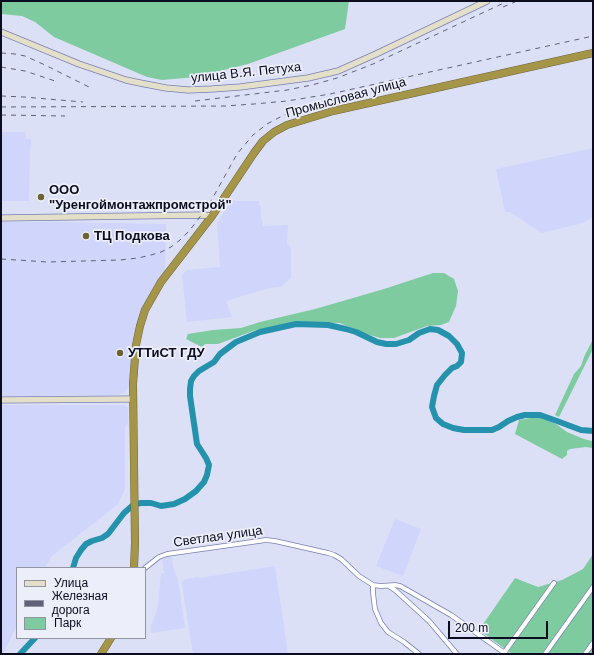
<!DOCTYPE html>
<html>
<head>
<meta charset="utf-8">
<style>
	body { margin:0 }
	#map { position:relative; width:594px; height:655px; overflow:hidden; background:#dce0f7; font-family:Helvetica,sans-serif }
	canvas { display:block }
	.frame { position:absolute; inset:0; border:2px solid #0b0c1f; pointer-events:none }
	.legend { position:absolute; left:16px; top:567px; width:130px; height:72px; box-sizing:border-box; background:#eceefa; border:1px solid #9294a2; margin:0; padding:5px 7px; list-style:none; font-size:12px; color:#0b0c1f }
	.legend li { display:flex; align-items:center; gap:8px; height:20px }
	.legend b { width:20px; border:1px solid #9294a2 }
	.scale { position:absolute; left:448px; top:621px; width:100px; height:18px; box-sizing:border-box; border:2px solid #0b0c1f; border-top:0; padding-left:5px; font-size:12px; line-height:14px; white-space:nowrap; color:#0b0c1f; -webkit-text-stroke:3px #eceefa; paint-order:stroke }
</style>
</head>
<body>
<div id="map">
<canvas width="594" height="655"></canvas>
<div class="frame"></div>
<ul class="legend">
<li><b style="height:5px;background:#e4dfc8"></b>Улица</li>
<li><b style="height:5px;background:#5f6176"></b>Железная дорога</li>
<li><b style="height:11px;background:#7fcba0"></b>Парк</li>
</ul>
<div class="scale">200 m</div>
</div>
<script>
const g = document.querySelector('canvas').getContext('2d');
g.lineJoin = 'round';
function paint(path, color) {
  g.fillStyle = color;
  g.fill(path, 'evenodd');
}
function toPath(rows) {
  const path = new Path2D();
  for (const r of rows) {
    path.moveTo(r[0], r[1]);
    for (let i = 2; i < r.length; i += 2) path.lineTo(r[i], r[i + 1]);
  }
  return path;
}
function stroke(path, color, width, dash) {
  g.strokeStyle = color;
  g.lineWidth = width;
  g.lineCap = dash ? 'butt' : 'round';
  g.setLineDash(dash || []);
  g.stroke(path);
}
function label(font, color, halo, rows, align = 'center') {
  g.font = font + ' Helvetica,sans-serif';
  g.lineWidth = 3.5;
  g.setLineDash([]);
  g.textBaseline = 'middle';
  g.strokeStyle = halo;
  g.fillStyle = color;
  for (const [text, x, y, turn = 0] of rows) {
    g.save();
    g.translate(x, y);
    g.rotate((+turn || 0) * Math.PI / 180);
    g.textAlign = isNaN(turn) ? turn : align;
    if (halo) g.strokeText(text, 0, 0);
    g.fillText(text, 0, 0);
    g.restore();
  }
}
paint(toPath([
	[1,132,25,132,26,139,31,139,31,147,30,147,29,201,1,201],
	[593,148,593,217,583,223,542,233,510,212,505,212,496,169],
	[232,200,237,201,259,201,259,206,261,206,261,219,262,219,263,226,288,225,287,243,291,248,291,278,281,287,269,288,226,301,232,317,187,322,182,275,186,270,220,267,217,223],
	[1,222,56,222,166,224,165,271,154,287,148,298,130,382,129,386,124,393,118,395,1,396],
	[1,405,123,405,126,406,128,408,128,423,125,426,125,489,118,504,51,557,45,568,17,568,17,625,3,654,1,654],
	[395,519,421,529,403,576,376,566],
	[172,557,173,567,178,580,185,628,151,633,151,626,158,607,161,573,164,573,162,558],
	[275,566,288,654,193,654,182,584,183,581,186,579,199,577,199,578]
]), '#cfd5fb');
paint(toPath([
	[1,1,42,1,44,2,48,1,349,1,345,29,248,64,196,77,162,80,147,77,54,37,35,22,22,16,1,14],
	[433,273,444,273,454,279,458,291,456,306,449,322,441,325,427,326,394,338,380,338,363,333,340,323,299,322,256,330,218,344,205,344,202,347,186,339,188,334,213,330,241,328,260,322,315,309,384,289],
	[593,339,593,349,559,417,555,415,574,374,581,366,584,357],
	[530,418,541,418,556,424,567,432,584,439,592,441,593,440,593,450,592,448,586,447,570,449,567,451,567,455,562,459,515,434,519,420],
	[593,554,593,654,512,654,479,630,515,578,538,587,562,580,583,569]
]), '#7fcba0');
stroke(toPath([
	[73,568,76,558,81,550,86,544,92,541,102,538,108,534,124,513,132,506,136,504,141,503,151,503,161,506,174,504,185,499,196,491,204,482,207,475,209,465,206,458,197,444,190,396,190,389,191,381,194,376,199,371,214,362,220,354,236,342,260,332,296,324,328,325,346,329,356,332,377,342,386,344,396,344,409,340,419,333,430,329,438,330,449,336,457,344,462,353,461,362,457,366,452,368,445,375,437,385,434,396,432,407,436,418,443,424,453,428,464,430,492,430,499,427,508,421,517,417,525,415,540,415,557,421,581,430,593,431],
	[20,654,35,638]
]), '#2592ad', 6);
const street = toPath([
	[145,568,159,557,167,554,266,540,275,541,328,553,334,555,341,559,359,576,373,585,381,586,395,585,400,586,409,591,451,615,506,654],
	[373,585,373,593,375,609,381,623,388,632,404,642,419,654],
	[389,586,395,590,429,621,457,654],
	[504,653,554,583],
	[545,654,593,587],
	[585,654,593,643]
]);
const secondary = toPath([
	[1,32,79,64,126,80,140,83,166,88,188,90,212,89,240,87,308,78,338,71,376,54,487,1],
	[1,218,202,215,212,216],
	[1,400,133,399]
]);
const highway = toPath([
	[134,568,135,543,133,384,136,345,140,326,145,310,161,282,212,216,254,153,263,141,274,132,287,125,333,111,593,53],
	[101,654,111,638]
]);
stroke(street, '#787fb3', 5.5);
stroke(secondary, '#787fb3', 7);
stroke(highway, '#6e653a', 8);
stroke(street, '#fff', 4);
stroke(secondary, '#e4dfc8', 5.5);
stroke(highway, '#a49549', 7);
stroke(toPath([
	[503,7,517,1],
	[1,53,15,54,25,56,45,65,91,88],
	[1,67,25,71,55,81],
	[1,96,24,97,83,102],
	[195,101,287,90,312,85,337,78,373,64,508,1],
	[1,107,225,106,254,104,287,101,330,94,593,36],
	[1,115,65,116],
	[1,259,48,262,120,260,138,258,151,255,161,252,171,247,180,240,189,231,197,221,211,201,237,154,253,135,267,124,286,114,307,106,329,99]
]), '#5f6176', 1, [5, 5]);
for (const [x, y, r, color] of [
	[41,197,4,"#6d6330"],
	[86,236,4,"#6d6330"],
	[120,353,4,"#6d6330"]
]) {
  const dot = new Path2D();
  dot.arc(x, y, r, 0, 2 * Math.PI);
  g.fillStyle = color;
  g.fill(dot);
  stroke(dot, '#eceefa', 1.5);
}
label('13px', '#0b0c1f', '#eceefa', [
	["улица В.Я. Петуха",246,73,-6],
	["Промысловая улица",346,98,-15],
	["Светлая улица",218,537,-8]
]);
label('bold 13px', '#0b0c1f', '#eceefa', [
	["ООО",49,190],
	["\"Уренгоймонтажпромстрой\"",49,205],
	["ТЦ Подкова",94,236],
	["УТТиСТ ГДУ",128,353]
], 'left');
</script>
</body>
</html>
